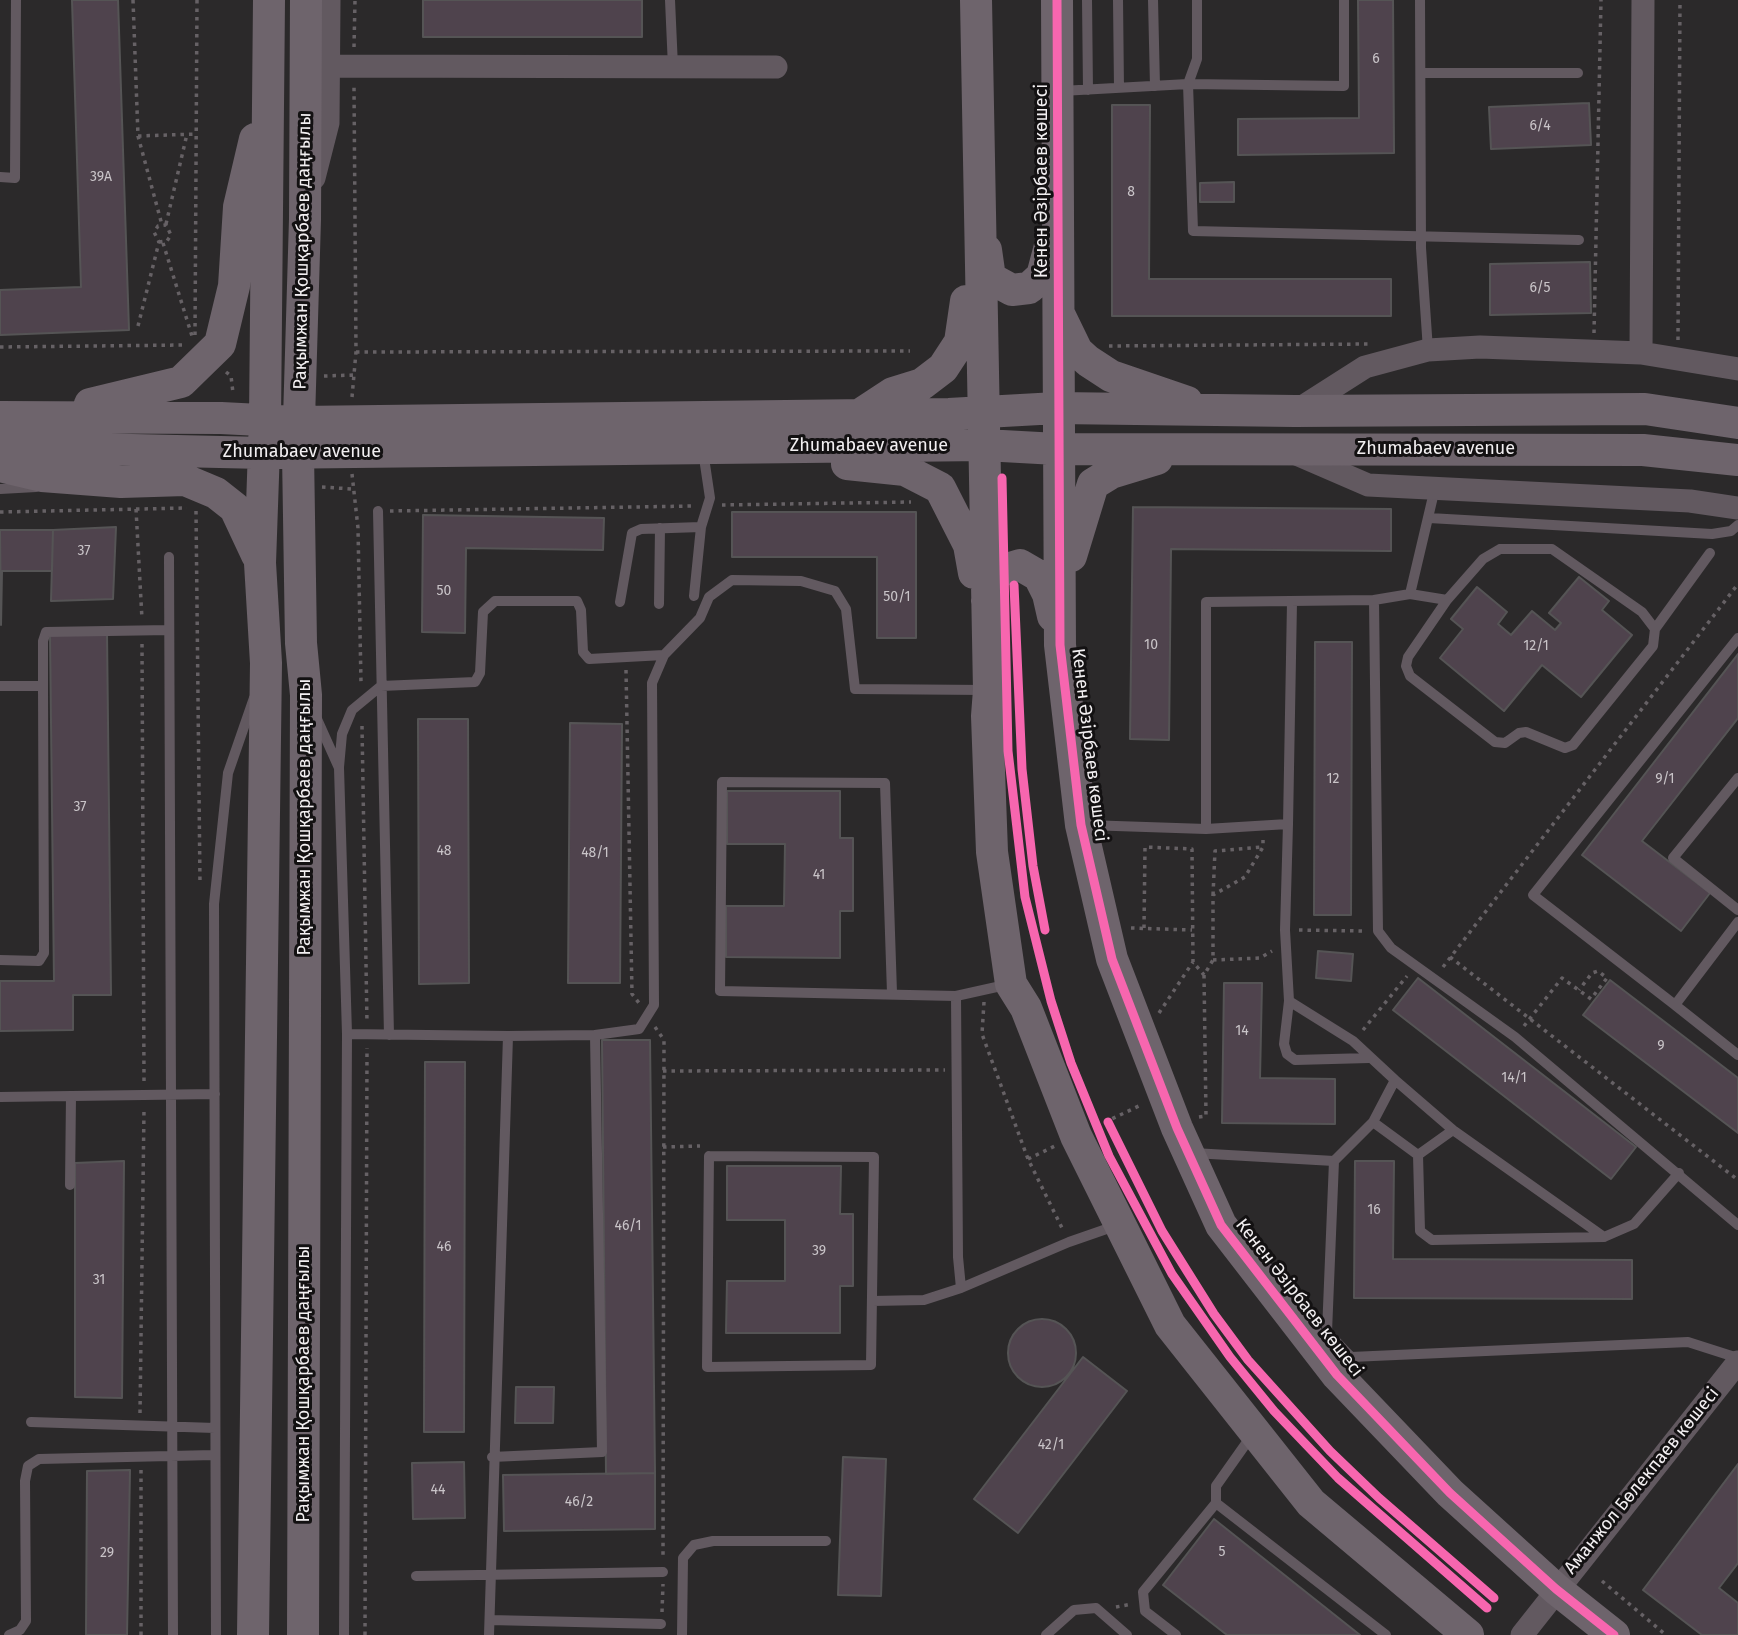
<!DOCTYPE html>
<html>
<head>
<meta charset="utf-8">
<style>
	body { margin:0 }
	canvas { display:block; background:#2b292a }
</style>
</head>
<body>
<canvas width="1738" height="1635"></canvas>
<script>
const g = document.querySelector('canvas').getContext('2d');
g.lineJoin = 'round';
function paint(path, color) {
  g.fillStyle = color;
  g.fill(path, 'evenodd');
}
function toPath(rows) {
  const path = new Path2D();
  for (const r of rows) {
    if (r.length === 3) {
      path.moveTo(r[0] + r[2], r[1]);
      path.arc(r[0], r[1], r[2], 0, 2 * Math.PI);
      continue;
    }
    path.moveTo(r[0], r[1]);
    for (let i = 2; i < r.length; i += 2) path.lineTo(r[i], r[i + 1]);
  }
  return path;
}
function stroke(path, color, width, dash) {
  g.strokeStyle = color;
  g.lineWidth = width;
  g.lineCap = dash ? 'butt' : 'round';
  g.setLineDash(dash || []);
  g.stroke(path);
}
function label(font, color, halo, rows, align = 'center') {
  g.font = font + ' "Fira Sans",sans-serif';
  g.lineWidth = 6;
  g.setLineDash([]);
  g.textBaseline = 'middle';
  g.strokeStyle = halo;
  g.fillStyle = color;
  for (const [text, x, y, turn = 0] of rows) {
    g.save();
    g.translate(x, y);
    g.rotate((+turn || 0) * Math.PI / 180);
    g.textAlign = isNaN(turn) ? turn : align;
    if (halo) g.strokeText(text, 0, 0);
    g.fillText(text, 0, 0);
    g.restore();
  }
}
const building = toPath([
	[72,0,118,0,129,330,0,335,0,290,81,287,72,0],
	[423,0,642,0,642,37,423,37,423,0],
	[1358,0,1393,0,1394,153,1238,155,1238,119,1359,118,1358,0],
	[1589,103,1591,145,1491,149,1489,107,1589,103],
	[1112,105,1150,105,1149,279,1391,279,1391,316,1112,316,1112,105],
	[1234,182,1234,202,1200,202,1200,183,1234,182],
	[1590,262,1591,313,1490,315,1490,264,1590,262],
	[1133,507,1391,509,1391,551,1171,549,1169,740,1130,739,1133,507],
	[732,512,916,512,916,638,877,638,877,557,732,557,732,512],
	[423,515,604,518,603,550,466,548,465,633,422,632,423,515],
	[116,527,113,599,51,601,53,530,116,527],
	[0,530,53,530,52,571,2,571,1,625,0,530],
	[1579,577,1609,601,1602,610,1632,635,1581,697,1542,665,1504,711,1440,658,1463,629,1451,619,1477,587,1507,612,1498,624,1511,635,1532,611,1555,630,1561,623,1549,613,1579,577],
	[107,633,111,995,73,995,73,1030,0,1031,0,981,54,981,50,634,107,633],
	[1315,642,1352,642,1351,915,1314,915,1315,642],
	[1738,654,1738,718,1642,841,1710,893,1681,931,1582,855,1738,654],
	[418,719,468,719,469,983,419,984,418,719],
	[570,723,622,724,620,983,568,983,570,723],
	[727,791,840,791,840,838,853,838,853,911,840,911,840,958,726,957,726,906,784,906,785,844,727,844,727,791],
	[1318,951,1353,954,1351,981,1316,978,1318,951],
	[1418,978,1636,1147,1611,1179,1393,1010,1418,978],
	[1610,980,1738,1078,1738,1133,1583,1015,1610,980],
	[1224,983,1262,983,1260,1078,1335,1079,1335,1124,1222,1123,1224,983],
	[602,1040,650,1040,655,1473,606,1474,602,1040],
	[425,1062,465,1062,464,1432,424,1432,425,1062],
	[124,1161,122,1398,75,1397,75,1163,124,1161],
	[1355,1161,1394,1161,1393,1259,1632,1260,1632,1299,1354,1298,1355,1161],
	[727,1166,841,1166,840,1214,853,1214,853,1286,840,1286,840,1333,726,1333,727,1281,785,1281,785,1220,727,1220,727,1166],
	[1042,1353,34],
	[1083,1357,1127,1391,1018,1533,974,1499,1083,1357],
	[516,1387,554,1387,553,1423,515,1423,516,1387],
	[843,1457,886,1459,881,1596,838,1595,843,1457],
	[464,1462,465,1518,413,1519,412,1463,464,1462],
	[1738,1464,1738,1563,1719,1588,1738,1603,1738,1635,1702,1635,1643,1590,1738,1464],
	[130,1470,127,1635,86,1635,87,1471,130,1470],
	[655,1473,655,1529,504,1531,503,1475,655,1473],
	[1214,1519,1360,1635,1227,1635,1163,1585,1214,1519]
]);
paint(building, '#4f434d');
stroke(building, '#555455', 2);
stroke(toPath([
	[133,0,138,136,162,225],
	[354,47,355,0],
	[138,136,197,134],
	[166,224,187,134],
	[163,243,192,336],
	[138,326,159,242,154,232,158,226,166,225,171,235,167,241,159,242],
	[1594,333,1601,0],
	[195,335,197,0],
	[1678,340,1680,0],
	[1109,346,1368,344],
	[0,347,183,345],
	[356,352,910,351],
	[226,372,231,376,233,393],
	[324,376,354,375],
	[352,397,356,352,354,86],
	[352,474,358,528,361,683],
	[322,487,352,489],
	[722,505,911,502],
	[136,509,142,619],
	[196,511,200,884],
	[390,511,694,506],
	[0,512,187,508],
	[142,644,144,1081],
	[626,670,632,994,639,1003],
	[362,726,367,1023],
	[1213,895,1215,851,1263,847],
	[1131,928,1192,930],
	[1144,928,1145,847,1192,849,1193,962,1204,975],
	[1299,930,1365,931],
	[1450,957,1738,1180],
	[1213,960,1260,958,1272,951],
	[1443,967,1738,584],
	[984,1002,982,1034,1028,1159,1063,1230],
	[1159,1013,1193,962],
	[1524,1026,1562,978,1591,999,1607,978,1598,971,1592,973,1579,990],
	[655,1027,664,1040,663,1559],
	[1363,1030,1407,976],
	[663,1071,945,1070],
	[1199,1117,1206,1116,1204,975,1213,960,1213,895,1245,877,1263,847,1263,840],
	[1097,1126,1143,1104],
	[663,1147,700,1146],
	[1028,1159,1055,1146],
	[140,1413,144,1109],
	[1602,1581,1666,1635],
	[1116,1607,1132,1604],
	[662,1612,663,1584],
	[141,1635,141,1470],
	[365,1635,367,1048]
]), '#666165', 3.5, [3.5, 5]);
stroke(toPath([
	[670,0,673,67],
	[1087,0,1088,90],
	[1118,0,1119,88],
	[1153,0,1155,86],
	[1344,0,1344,86,1188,84,1193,231,1579,240],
	[1420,0,1421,248,1428,350],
	[1421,73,1578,73],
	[1061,91,1188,84,1197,59,1197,0],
	[0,177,15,178,16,0],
	[1435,488,1410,594,1374,600,1378,931,1391,948,1515,1037,1738,1225],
	[0,489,36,487],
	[378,511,389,1035],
	[1429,518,1712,534,1731,531,1738,525],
	[1500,549,1552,549,1642,612,1655,629,1653,646,1573,745,1565,748,1526,732,1519,733,1505,743,1495,742,1410,676,1406,666,1408,657,1447,600,1483,559,1500,549],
	[169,557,173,1635],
	[1410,594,1447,600],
	[694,596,701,527,710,498,703,451],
	[620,602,632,533,641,529,701,527],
	[1292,602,1288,824,1206,829,1206,602,1374,600],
	[659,604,660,528],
	[1655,629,1710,553],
	[1738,638,1533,895,1675,1005,1738,922],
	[0,686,43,686,44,953,39,961,0,960],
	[43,686,43,641,46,632,169,630],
	[317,719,339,768,347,1034,344,1635],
	[339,767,342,734,352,710,381,686,475,682,480,673,483,612,495,601,577,601,581,610,583,652,589,659,664,655],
	[1738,778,1673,858,1738,910],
	[1288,824,1285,930,1289,1001,1353,1041,1395,1080],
	[1086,825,1206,829],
	[892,993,885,783,722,782,720,991,956,996,1010,984],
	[1289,1001,1284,1044,1287,1054,1295,1060,1369,1058],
	[1675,1005,1738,1055],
	[347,1034,508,1036,489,1635],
	[595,1035,639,1029,654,1005,652,683,664,655,700,618,709,597,732,580,801,581,835,591,846,609,855,689,986,690],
	[0,1097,215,1094],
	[1373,1122,1418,1155,1453,1130],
	[1193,1153,1334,1161],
	[1418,1155,1420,1231,1432,1240,1604,1237],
	[709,1156,874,1157,871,1365,707,1367,709,1156],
	[1679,1173,1634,1224,1604,1237,1453,1130,1395,1080,1373,1122,1334,1161,1327,1332,1351,1357,1688,1342,1738,1358],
	[70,1185,71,1096],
	[961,1288,1069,1242,1118,1225],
	[872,1301,924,1300,961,1288,958,1257,956,996],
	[31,1422,215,1428],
	[492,1457,602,1452,595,1035,508,1036],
	[1216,1503,1216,1486,1252,1435],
	[416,1576,663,1572],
	[490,1620,661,1624],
	[9,1635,20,1630,26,1621,25,1481,28,1466,39,1459,214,1455],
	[216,1635,214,904,228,773,254,698],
	[682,1635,683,1558,694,1545,713,1541,826,1541],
	[1046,1635,1074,1610,1096,1608,1127,1635],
	[1176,1635,1145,1611,1143,1592,1216,1503,1386,1635]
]), '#625960', 10);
stroke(toPath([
	[328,66,776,67],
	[314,178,328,123,329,0],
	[1641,353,1643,0],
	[1296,411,1365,367,1428,350,1480,347,1641,353,1738,369],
	[1294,453,1368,485,1690,501,1738,508],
	[1522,1635,1738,1362]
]), '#625960', 23);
stroke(toPath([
	[976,0,989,690,987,716,992,852,1011,984,1026,1008,1076,1136,1170,1325,1311,1503,1468,1635],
	[1057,0,1060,645,1081,825,1112,959,1177,1128,1221,1225,1337,1375,1450,1493,1556,1589,1614,1635],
	[986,250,990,278,1012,290,1029,288,1042,276,1051,242],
	[1060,316,1077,351,1088,361,1111,376,1187,402],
	[90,404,181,382,220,344,234,286,239,207,255,139],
	[861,414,893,393,922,384,943,368,960,342,966,301],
	[0,417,221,418,299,422,949,414,1057,408,1295,411,1645,409,1738,423],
	[0,447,264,453,984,445,1057,449,1643,450,1738,460],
	[847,464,905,470,940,488,969,545,974,573],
	[0,466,42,476,121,482,185,480,216,493,235,508,257,555],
	[1071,556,1093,484,1111,473,1157,459],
	[987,601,992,580,1000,571,1020,565,1039,576,1048,594,1053,616],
	[253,1635,266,663,260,563,265,420,269,0],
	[303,1635,306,695,301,643,298,453,305,219,306,0]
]), '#6e646c', 32);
stroke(toPath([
	[1057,0,1060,645,1081,825,1112,959,1177,1128,1221,1225,1337,1375,1450,1493,1556,1589,1614,1635],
	[1002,478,1008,751,1025,897,1051,1001,1071,1063,1109,1156,1172,1274,1230,1357,1274,1411,1338,1478,1487,1608],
	[1014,585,1022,769,1033,866,1045,930],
	[1108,1122,1162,1231,1214,1314,1248,1360,1330,1451,1379,1498,1494,1598]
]), '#f766af', 9);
label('14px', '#c9c4c8', null, [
	["6",1376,59],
	["6/4",1540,126],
	["39A",101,177],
	["8",1131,192],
	["6/5",1540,288],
	["37",84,551],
	["50",444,591],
	["50/1",897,597],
	["10",1151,645],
	["12/1",1536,646],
	["12",1333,779],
	["9/1",1665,779],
	["37",80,807],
	["48",444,851],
	["48/1",595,853],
	["41",819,875],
	["14",1242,1031],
	["9",1661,1046],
	["14/1",1514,1078],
	["16",1374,1210],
	["46/1",628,1226],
	["46",444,1247],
	["39",819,1251],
	["31",99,1280],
	["42/1",1051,1445],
	["44",438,1490],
	["46/2",579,1502],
	["5",1222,1552],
	["29",107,1553]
]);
label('18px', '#f2eff1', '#131112', [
	["Кенен Әзірбаев көшесі",1042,181,-90],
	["Рақымжан Қошқарбаев даңғылы",303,251,-89],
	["Zhumabaev avenue",869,446],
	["Zhumabaev avenue",1436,449],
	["Zhumabaev avenue",302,452],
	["Кенен Әзірбаев көшесі",1089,745,83],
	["Рақымжан Қошқарбаев даңғылы",305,817,-90],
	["Кенен Әзірбаев көшесі",1299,1298,52],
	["Рақымжан Қошқарбаев даңғылы",304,1384,-90],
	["Аманжол Бөлекпаев көшесі",1642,1481,-51]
]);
</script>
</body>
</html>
